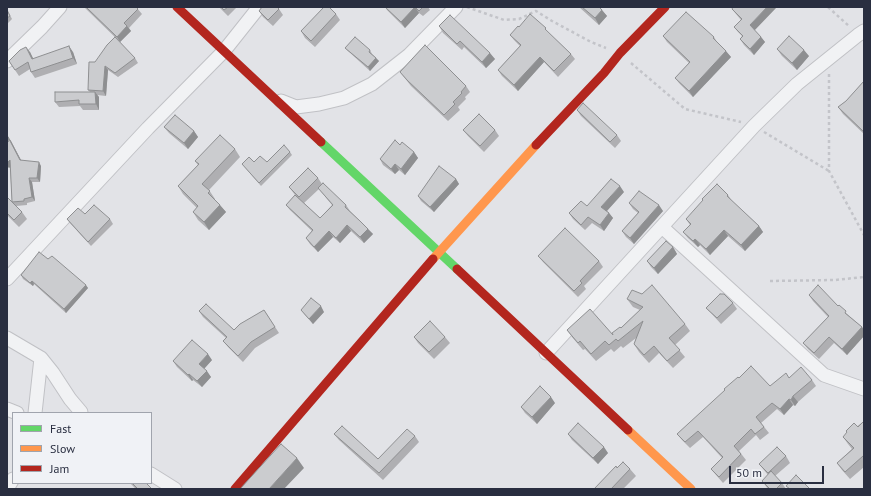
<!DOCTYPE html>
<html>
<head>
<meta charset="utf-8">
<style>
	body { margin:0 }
	#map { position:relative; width:871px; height:496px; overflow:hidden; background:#e2e3e7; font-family:"PT Sans",sans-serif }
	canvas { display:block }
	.frame { position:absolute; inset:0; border:8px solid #292e40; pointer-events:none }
	.legend { position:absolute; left:12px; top:412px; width:140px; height:72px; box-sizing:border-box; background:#f0f2f6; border:1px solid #a0a4ad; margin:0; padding:5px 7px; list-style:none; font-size:12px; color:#292e40 }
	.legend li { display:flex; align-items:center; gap:8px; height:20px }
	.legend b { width:20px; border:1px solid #a0a4ad }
	.scale { position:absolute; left:729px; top:466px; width:95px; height:18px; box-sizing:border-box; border:2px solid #292e40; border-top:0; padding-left:5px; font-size:12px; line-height:14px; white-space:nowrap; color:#292e40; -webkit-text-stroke:3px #f0f2f6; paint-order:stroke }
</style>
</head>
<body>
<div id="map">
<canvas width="871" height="496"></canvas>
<div class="frame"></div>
<ul class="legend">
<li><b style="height:5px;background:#63d668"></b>Fast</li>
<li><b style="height:5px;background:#ff974d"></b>Slow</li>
<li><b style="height:5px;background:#b3261e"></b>Jam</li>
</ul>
<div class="scale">50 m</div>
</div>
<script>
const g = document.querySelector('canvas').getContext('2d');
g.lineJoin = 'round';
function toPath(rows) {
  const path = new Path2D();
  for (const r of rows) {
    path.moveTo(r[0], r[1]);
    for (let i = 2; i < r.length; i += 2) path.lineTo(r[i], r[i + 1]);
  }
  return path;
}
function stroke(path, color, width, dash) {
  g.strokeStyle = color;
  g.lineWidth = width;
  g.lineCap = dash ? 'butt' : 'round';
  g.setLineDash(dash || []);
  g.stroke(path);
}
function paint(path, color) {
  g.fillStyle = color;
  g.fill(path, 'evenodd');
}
const street = toPath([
	[7,61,42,27,60,7],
	[281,101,296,107,319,104,344,98,372,84,409,55,456,7],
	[662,227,824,375,864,389],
	[7,279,148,128,224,51,259,7],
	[7,338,41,358,53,373,70,399,81,412],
	[546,353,754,126,797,84,858,35,864,31],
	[7,409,17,413],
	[35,413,41,358],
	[151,474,175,489],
	[7,489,13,479]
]);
stroke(street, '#c0c1c5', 15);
stroke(toPath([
	[467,7,504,20,519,19,536,11,552,21,591,42,606,48],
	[828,7,850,27],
	[631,63,685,109,741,122],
	[829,74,829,171,864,235],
	[764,132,829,171],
	[770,281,835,280,864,277]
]), '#c3c4c9', 2.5, [3, 3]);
stroke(street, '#f1f2f4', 13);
stroke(toPath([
	[321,142,457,269]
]), '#63d668', 9);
stroke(toPath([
	[433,259,536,145],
	[628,430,691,489]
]), '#ff974d', 9);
stroke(toPath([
	[177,7,321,142],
	[536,145,604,73,620,53,665,7],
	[457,269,628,430],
	[235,489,433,259]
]), '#b3261e', 9);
paint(toPath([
	[84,7,136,7,142,14,129,28,131,31,120,42],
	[219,7,237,7,228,16],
	[385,7,428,7,430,10,423,16,419,13,405,28,387,10],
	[579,7,599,7,607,16,599,25],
	[7,9,12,19,7,24],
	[279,9,283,15,273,26,263,17,259,11],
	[732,9,761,37,765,42,754,55,744,45,740,39,742,36,738,32,734,27,741,20,736,14],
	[336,14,340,20,315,47,305,38,301,31],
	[439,26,495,59,486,68,464,47,462,50,443,33],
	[519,27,549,33,571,54,575,59,558,77,544,62,518,91,502,76,498,70,520,46,514,40,510,35],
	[663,36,714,37,717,42,731,57,693,97,679,83,675,78,689,63,667,42],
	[345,48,370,50,372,54,379,61,370,71,348,51],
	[777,49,809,56,797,70,782,56],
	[30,52,33,59,73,52,77,64,35,78,31,72,30,69,19,76,9,61],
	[135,58,138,63,118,77,108,70,106,96,97,95,99,97,99,110,83,110,80,106,59,107,55,102,90,92,88,90,95,62],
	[400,72,466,86,470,92,465,97,466,99,458,107,460,110,448,121,411,86],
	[864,81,864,134,843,114,838,107,846,101],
	[577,110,617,135,621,141,615,148,581,116],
	[164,127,194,131,198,137,188,149,169,133],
	[463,130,495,130,499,136,484,152,468,136],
	[8,137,11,141,21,160,41,166,40,182,32,182,35,201,27,203,27,205,16,206,22,212,27,219,19,227,7,215,7,197,12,202,10,167,9,168,7,166,7,142,9,141],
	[400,145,414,152,418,158,405,175,399,170,395,174,383,165,380,159],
	[235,149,240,157,209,190,215,199,214,199,226,212,209,230,198,220,193,212,197,208,183,194,178,186,198,165,195,161],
	[290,152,292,155,261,186,242,164,254,162,267,162],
	[318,178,322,184,346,205,350,211,373,234,364,243,351,231,340,243,333,237,318,252,310,244,306,238,312,231,290,210,286,205,295,195,289,187],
	[319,189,332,205,320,218,304,203],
	[456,179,459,184,434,212,421,201,418,196],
	[624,192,607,211,609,213,613,218,604,231,592,223,585,230,573,219,569,213],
	[728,195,732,201,759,226,763,232,745,251,728,236,710,255,700,245,698,247,688,238,683,232,690,225,686,219],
	[629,203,663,211,634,244,626,237,622,231,638,213,633,209],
	[85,214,110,219,113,224,91,246,70,223,67,219],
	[673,247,677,254,658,274,651,267,647,261],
	[538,256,599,261,603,267,584,286,586,289,578,297,543,262],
	[48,259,88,288,66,313,34,284,33,286,23,279,21,275],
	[809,295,838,306,862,327,864,330,864,336,847,355,834,343,819,359,808,349,803,343,828,317,813,301],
	[627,299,685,324,690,331,675,345,685,357,673,368,659,353,649,363,639,352,634,344,636,338,623,348,621,346,614,352,611,349,596,361,585,349,583,350,572,337,567,330,613,335,640,310,633,307],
	[733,303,737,309,721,324,711,313,706,308],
	[264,310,279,333,255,348,243,362,228,347,223,341,226,338,203,317,199,311,234,330],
	[301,310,324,312,313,324,305,315],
	[414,337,445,337,450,343,434,359,418,343],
	[212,360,204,369,211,377,202,387,193,380,192,381,177,367,173,361],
	[739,378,770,386,789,378,812,380,816,386,798,402,795,406,793,405,784,415,777,409,761,423,769,433,760,440,756,435,739,451,746,460,723,483,716,475,711,469,722,458,703,437,690,448,682,440,677,434],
	[555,403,537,424,525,413,521,407],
	[864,421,864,467,850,479,842,470,837,463,852,449,848,444,843,437],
	[334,434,378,459,415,436,419,442,383,480,339,440],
	[568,434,608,453,598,464,572,440],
	[786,456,790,463,775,476,782,483,786,489,768,489,762,481,768,475,759,464],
	[617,468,630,469,636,476,623,489,594,489],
	[130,483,146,483,152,489,136,489]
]), '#afafb2');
paint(toPath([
	[415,7,419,13,405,28,401,22],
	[767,7,777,7,754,31,750,25],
	[602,10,607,16,599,25,595,18],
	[127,26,131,31,120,42,117,37],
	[761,37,765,42,754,55,750,49],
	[69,46,73,52,77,64,73,58],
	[26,47,30,52,36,64,32,59],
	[804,50,809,56,797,70,792,63],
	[726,51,731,57,693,97,689,91],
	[490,53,495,59,486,68,482,62],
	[540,57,544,62,518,91,514,85],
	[376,58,379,61,370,71,368,67],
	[105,66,108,70,106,96,103,91],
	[95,92,99,97,99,110,96,104],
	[194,131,198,137,188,149,184,143],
	[8,137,11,141,23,164,20,160],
	[414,152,418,158,405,175,401,169],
	[10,160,13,164,9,168,7,165,7,163],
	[39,162,41,166,40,182,37,178],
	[395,164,399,170,395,174,391,169],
	[29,178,32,182,35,201,32,197],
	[456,179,459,184,434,212,430,207],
	[620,186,624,192,605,213,601,207],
	[220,205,226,212,209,230,204,222],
	[659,205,663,211,634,244,630,238],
	[609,213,613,218,604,231,600,225],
	[347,225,351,231,340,243,336,238],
	[759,226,763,232,745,251,741,245],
	[368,229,373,234,364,243,360,237],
	[724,230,728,236,710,255,706,249],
	[329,231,333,237,318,252,314,247],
	[695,239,700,245,698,247,693,241],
	[673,247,677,254,658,274,654,268],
	[32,281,34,284,33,286,30,283],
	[86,285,88,288,66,313,64,309],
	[321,306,324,312,313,324,309,319],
	[862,327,864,330,864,336,847,355,842,349],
	[208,354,212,360,203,370,199,364],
	[207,371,211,377,202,387,197,381],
	[189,374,193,380,192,381,188,375],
	[793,396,798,402,795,406,791,400],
	[551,397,555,403,537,424,532,417],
	[789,399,793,405,784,415,780,409],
	[604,447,608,453,598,464,593,458],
	[297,458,304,468,284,489,269,489]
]), '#8e8f91');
const building = toPath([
	[86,7,136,7,138,9,124,23,127,26,117,37,86,7],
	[221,7,228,7,224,10,221,7],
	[262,7,277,7,279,9,268,20,259,11,262,7],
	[324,7,329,7,336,14,311,41,301,31,324,7],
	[385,7,415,7,401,22,385,7],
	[415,7,423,7,419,11,415,7],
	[582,7,599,7,602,10,595,18,582,7],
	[733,7,767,7,750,25,761,37,750,49,740,39,743,36,734,27,742,19,732,9,733,7],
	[7,10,10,16,7,18,7,10],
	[686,12,714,37,713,38,726,51,689,91,675,78,690,62,663,36,686,12],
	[530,14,546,28,545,29,571,54,554,71,540,57,514,85,498,70,521,45,510,35,518,26,519,27,530,14],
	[450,15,490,53,482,62,460,41,457,44,439,26,450,15],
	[789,36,804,50,792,63,777,49,789,36],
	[115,37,135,58,115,73,105,66,103,91,88,90,89,62,95,62,107,45,115,37],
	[355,37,370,50,369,52,376,58,368,67,345,48,355,37],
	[425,45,466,86,461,92,462,93,453,102,455,104,444,115,407,80,400,72,425,45],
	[69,46,73,58,31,72,28,62,15,70,9,61,20,50,26,47,32,59,69,46],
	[864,81,864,132,838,107,846,101,864,81],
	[55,92,95,92,96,104,79,104,79,100,55,102,55,92],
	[583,103,617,135,610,142,577,110,583,103],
	[479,114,495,130,480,146,463,130,479,114],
	[175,115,194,131,184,143,164,127,175,115],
	[220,135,235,149,202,184,210,191,208,193,220,205,204,222,193,212,198,206,178,186,199,164,195,161,220,135],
	[8,137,20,160,39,162,37,178,29,178,32,197,24,199,24,201,12,202,10,160,7,163,7,142,9,141,8,137],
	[395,140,400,145,402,142,414,152,401,169,395,164,391,169,380,159,395,140],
	[284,145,290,152,259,183,242,164,249,157,254,162,260,156,267,162,284,145],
	[439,166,456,179,430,207,418,196,439,166],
	[308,168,318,178,299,197,289,187,308,168],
	[611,179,620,186,601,207,609,213,600,225,588,217,581,225,569,213,581,201,587,206,611,179],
	[323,183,346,205,345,207,360,221,368,229,360,237,347,225,336,238,329,231,314,247,306,238,313,230,286,205,295,195,320,218,333,205,318,188,323,183],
	[717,184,728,195,727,196,759,226,741,245,724,230,706,249,695,239,693,241,683,232,691,224,686,219,703,200,702,199,717,184],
	[639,191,659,205,630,238,622,231,639,212,629,203,639,191],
	[7,197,22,212,14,220,7,213,7,197],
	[94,205,110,219,88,242,67,219,78,208,85,214,94,205],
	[565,228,599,261,580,281,582,283,574,291,538,256,565,228],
	[666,241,673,247,654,268,647,261,666,241],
	[39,252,48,259,52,256,86,285,64,309,32,281,30,283,21,275,39,252],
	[652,285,685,324,669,338,680,350,667,361,654,346,644,355,634,344,643,321,618,341,616,339,609,345,605,341,591,354,580,341,578,343,567,330,590,309,613,335,612,333,620,327,621,328,643,307,627,299,632,290,642,294,652,285],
	[818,285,838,306,839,305,846,311,845,313,862,327,842,349,829,337,814,353,803,343,829,316,809,295,818,285],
	[720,294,724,294,733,303,717,318,706,308,720,294],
	[311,298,321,306,309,319,301,310,311,298],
	[206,304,234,330,240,324,264,310,275,327,251,342,238,356,223,341,227,337,199,311,206,304],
	[430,321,445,337,429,352,414,337,430,321],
	[192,340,208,354,199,364,207,371,197,381,189,374,188,375,173,361,192,340],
	[751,366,770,386,786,373,789,378,801,367,812,380,793,396,791,400,789,399,780,409,772,403,756,417,764,427,755,434,751,429,734,446,741,454,719,477,711,469,723,457,698,431,685,442,677,434,725,390,724,389,738,377,739,378,751,366],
	[540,386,551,397,532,417,521,407,540,386],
	[864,421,864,456,863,456,845,472,837,463,854,448,843,437,847,432,846,431,854,423,858,427,864,421],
	[578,423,604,447,593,458,568,434,578,423],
	[342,426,378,459,407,429,415,436,379,473,334,434,342,426],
	[281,444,297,458,269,489,240,489,281,444],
	[777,447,786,456,768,473,759,464,777,447],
	[623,462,630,469,611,489,594,489,616,466,617,468,623,462],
	[771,471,782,483,776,489,770,489,762,481,771,471],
	[796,475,810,489,790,489,786,486,796,475],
	[132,483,146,483,152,489,138,489,132,483]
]);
paint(building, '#cbcccf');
stroke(building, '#8e8f91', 1);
</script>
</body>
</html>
